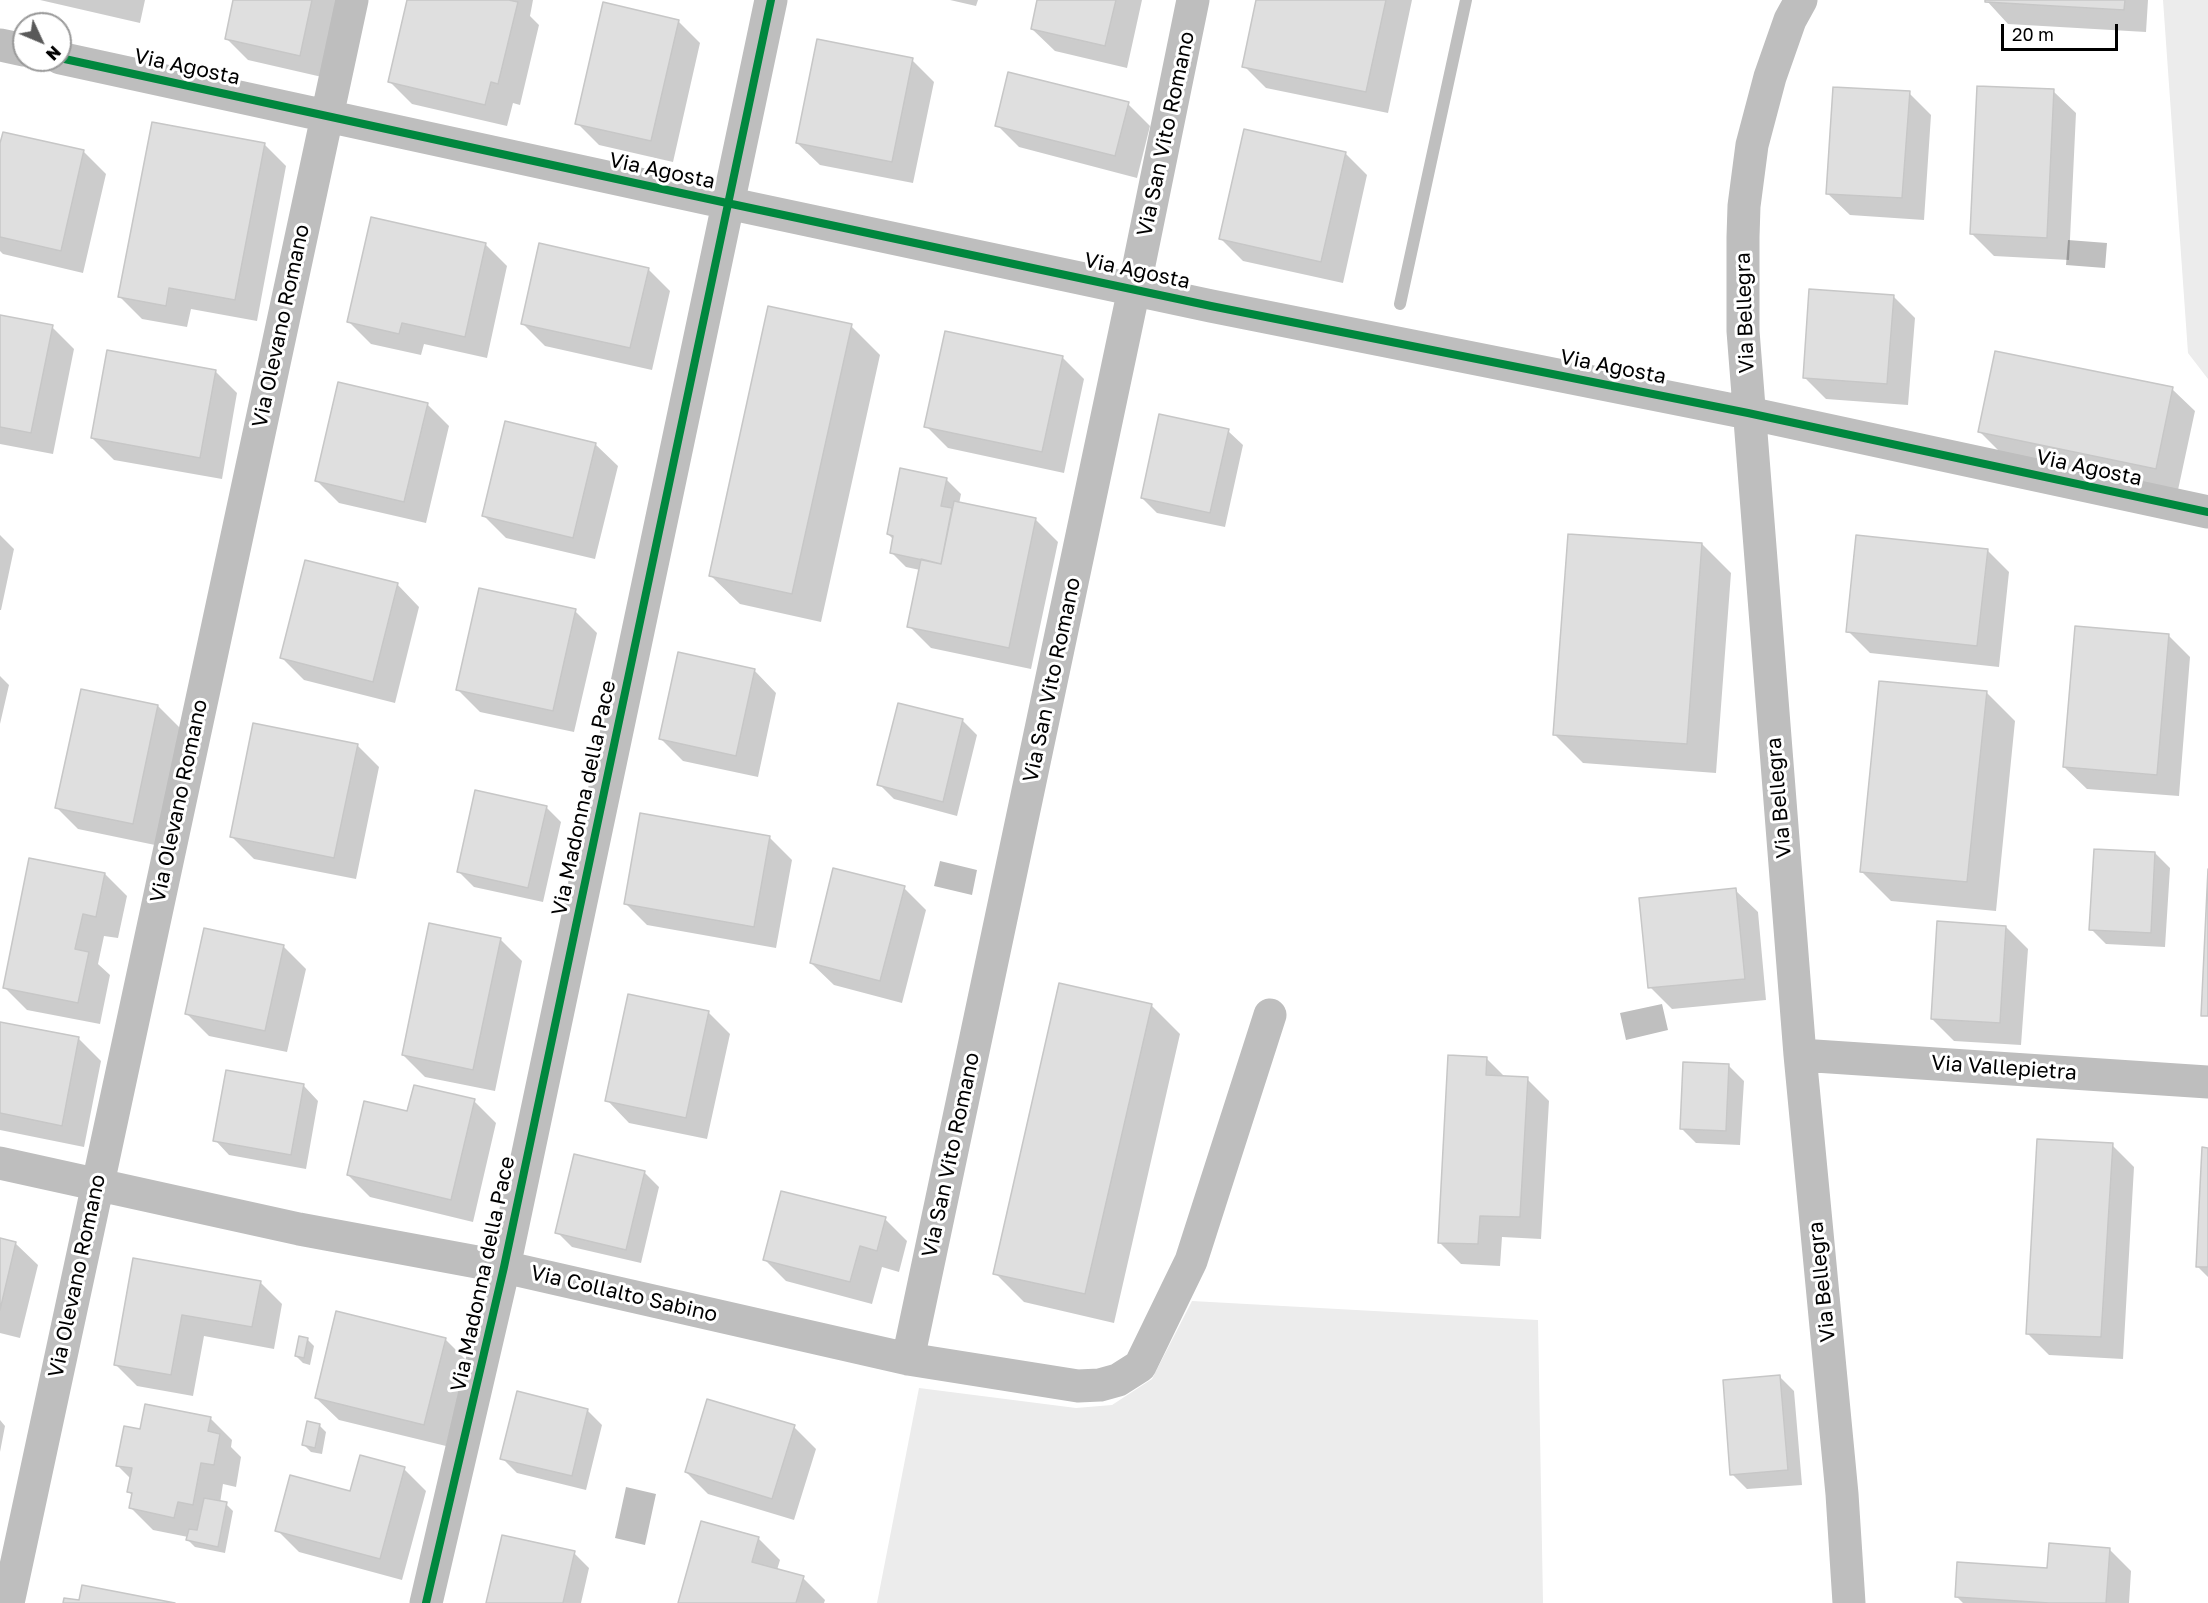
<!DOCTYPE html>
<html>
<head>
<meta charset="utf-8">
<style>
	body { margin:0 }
	#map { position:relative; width:2208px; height:1603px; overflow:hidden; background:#fff; font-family:"Golos Text",sans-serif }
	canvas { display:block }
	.north { position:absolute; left:12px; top:12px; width:60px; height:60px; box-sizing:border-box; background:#fff; border:2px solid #999; border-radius:50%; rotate:134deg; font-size:16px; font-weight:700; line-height:24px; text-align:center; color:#000 }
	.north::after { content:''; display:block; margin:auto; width:21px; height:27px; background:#595959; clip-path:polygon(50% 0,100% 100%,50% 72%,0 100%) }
	.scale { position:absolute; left:2001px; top:24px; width:117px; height:27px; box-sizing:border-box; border:3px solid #000; border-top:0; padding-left:8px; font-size:18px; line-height:21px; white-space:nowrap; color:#000; -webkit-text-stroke:4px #fff; paint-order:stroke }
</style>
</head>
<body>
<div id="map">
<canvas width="2208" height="1603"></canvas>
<div class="north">N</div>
<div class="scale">20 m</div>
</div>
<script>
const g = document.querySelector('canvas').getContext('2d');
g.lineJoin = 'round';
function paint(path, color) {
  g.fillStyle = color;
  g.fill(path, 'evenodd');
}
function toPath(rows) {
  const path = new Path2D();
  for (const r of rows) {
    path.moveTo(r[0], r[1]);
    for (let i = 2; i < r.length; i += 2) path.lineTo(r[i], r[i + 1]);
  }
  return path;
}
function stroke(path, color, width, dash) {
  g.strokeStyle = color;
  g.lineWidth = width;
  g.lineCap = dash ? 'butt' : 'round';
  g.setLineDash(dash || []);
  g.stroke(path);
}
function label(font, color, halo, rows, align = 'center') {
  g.font = font + ' "Golos Text",sans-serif';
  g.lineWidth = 6;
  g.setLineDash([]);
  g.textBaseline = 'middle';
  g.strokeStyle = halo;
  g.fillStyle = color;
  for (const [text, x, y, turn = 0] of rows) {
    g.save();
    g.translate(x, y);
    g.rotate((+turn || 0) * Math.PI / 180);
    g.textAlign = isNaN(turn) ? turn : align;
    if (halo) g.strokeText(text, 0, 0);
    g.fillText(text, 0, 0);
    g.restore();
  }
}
paint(toPath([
	[2163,0,2208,0,2208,379,2188,353],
	[1192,1301,1538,1320,1543,1603,877,1603,919,1388,1076,1408,1112,1405,1152,1379]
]), '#ececec');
paint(toPath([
	[2068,240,2107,243,2105,268,2066,265],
	[940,861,977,870,972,895,934,886],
	[1662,1004,1668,1030,1626,1040,1620,1013],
	[626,1487,656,1494,645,1545,615,1538]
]), '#bfbfbf');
paint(toPath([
	[40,0,145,0,140,23],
	[235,0,339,0,322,77,248,60,226,38],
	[409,0,533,0,530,16,539,25,520,105,513,103,507,126,412,104,390,82],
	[950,0,978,0,976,6],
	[1039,0,1142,0,1127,68,1055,51,1032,29],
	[1258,0,1412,0,1388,113,1266,88,1244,66],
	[1986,0,2148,0,2146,32,2008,24],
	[678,21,700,43,673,162,599,145,577,123],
	[912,60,934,82,913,183,820,165,797,143],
	[2053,91,2076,113,2069,260,1994,256,1972,234],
	[1909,93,1931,115,1924,220,1850,215,1827,193],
	[1128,104,1150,126,1137,178,1019,147,997,125],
	[264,144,286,166,257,321,191,309,187,327,142,319,120,297],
	[0,150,84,152,106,174,83,273,3,254,0,251],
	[1345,153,1367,175,1343,283,1243,261,1221,239],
	[485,244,507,266,487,358,424,344,421,355,371,344,349,322],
	[648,269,670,291,652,370,545,346,522,323],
	[1893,296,1915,318,1908,405,1826,399,1804,377],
	[0,317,52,327,74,349,53,454,0,444],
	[851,326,880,355,821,622,740,604,711,576],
	[1062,357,1084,379,1064,473,948,448,926,426],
	[215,371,237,393,222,479,114,460,92,438],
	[2172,389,2195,411,2178,490,2002,454,1980,432],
	[427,404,449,426,426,523,339,503,317,481],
	[1228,431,1243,445,1225,527,1157,513,1142,498],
	[595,444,618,466,595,559,506,538,484,516],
	[946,479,961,494,959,504,1035,519,1058,542,1031,669,931,648,909,626,920,570,906,567,891,552,894,540,888,534],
	[0,535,14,549,1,610,0,610],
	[1702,544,1731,573,1716,773,1583,763,1554,734],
	[1987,550,2009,572,1999,667,1870,653,1848,631],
	[397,584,419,607,395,703,304,680,282,658],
	[575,611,597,633,574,732,480,712,458,690],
	[2168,635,2190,657,2179,796,2087,789,2064,767],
	[754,670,776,693,758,777,683,761,661,739],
	[0,676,9,685,0,724],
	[1986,692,2015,721,1996,911,1891,901,1862,872],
	[158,706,180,728,155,845,78,829,56,807],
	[962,720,977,735,957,816,894,799,879,784],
	[357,745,379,767,356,879,254,859,232,837],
	[546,807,561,822,543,902,474,887,459,872],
	[770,838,792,860,776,948,647,925,625,903],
	[2155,853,2170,868,2165,947,2106,944,2091,929],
	[31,860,105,874,127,896,118,938,104,936,98,964,110,975,100,1024,27,1010,5,988],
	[904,888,926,910,902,1003,834,985,811,963],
	[1735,890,1758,912,1766,1000,1672,1009,1650,987],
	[2006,927,2028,949,2021,1045,1954,1041,1932,1019],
	[500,939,522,961,495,1091,425,1077,403,1055],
	[284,947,306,969,287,1052,209,1036,186,1013],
	[1151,1005,1180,1034,1114,1323,1024,1302,995,1273],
	[708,1012,730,1034,707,1139,629,1123,607,1100],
	[0,1023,79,1039,101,1061,84,1147,0,1130],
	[1486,1058,1505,1077,1527,1079,1549,1101,1541,1239,1502,1237,1500,1266,1461,1264,1439,1242],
	[1729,1066,1744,1081,1740,1145,1696,1143,1681,1128],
	[304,1086,318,1101,306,1169,229,1155,215,1140],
	[474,1101,496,1123,473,1222,370,1197,348,1175,408,1113],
	[2112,1145,2134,1167,2123,1359,2049,1355,2027,1333],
	[2208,1149,2208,1277,2197,1266],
	[644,1172,659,1187,641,1263,572,1247,557,1232],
	[885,1219,907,1241,899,1272,882,1267,872,1304,786,1281,764,1259],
	[0,1239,15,1243,38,1265,20,1338,0,1333],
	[134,1260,260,1282,282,1304,274,1349,204,1336,193,1396,137,1386,115,1364],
	[307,1339,314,1346,310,1365,303,1363,296,1356],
	[445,1339,467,1361,446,1446,339,1420,316,1398],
	[1779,1376,1794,1391,1802,1485,1747,1489,1732,1474],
	[587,1410,602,1425,586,1490,517,1473,502,1458],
	[210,1418,232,1440,231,1447,241,1457,236,1487,223,1484,220,1503,226,1504,233,1511,225,1553,195,1547,188,1540,188,1537,153,1530,131,1508,133,1496,129,1492,131,1479,117,1465,141,1430],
	[0,1420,5,1426,0,1452],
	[319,1425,326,1432,322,1454,311,1452,304,1445],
	[794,1427,816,1449,794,1520,708,1494,686,1472],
	[404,1469,426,1491,402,1580,299,1552,277,1530],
	[758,1538,780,1560,777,1570,803,1578,825,1600,824,1603,679,1603],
	[2109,1549,2131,1571,2129,1603,1963,1603,1956,1596],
	[574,1553,589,1568,581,1603,488,1603]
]), '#0003');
stroke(toPath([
	[1400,304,1466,0]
]), '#bfbfbf', 12);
const building = toPath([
	[233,0,312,0,300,56,225,39,233,0],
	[407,0,509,0,518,2,498,84,491,82,485,105,388,82,407,0],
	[1037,0,1116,0,1105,46,1031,29,1037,0],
	[1256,0,1386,0,1366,92,1242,67,1256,0],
	[1985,0,2125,0,2124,10,1985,2,1985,0],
	[603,2,679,20,651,141,575,124,603,2],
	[817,39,913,58,892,162,796,143,817,39],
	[1008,72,1129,102,1115,156,995,126,1008,72],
	[1977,86,2054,89,2047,238,1970,234,1977,86],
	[1833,87,1910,91,1902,198,1826,194,1833,87],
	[152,122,265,143,235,300,169,288,166,306,118,297,152,122],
	[1244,129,1346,152,1321,262,1219,239,1244,129],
	[3,132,84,150,61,251,0,237,0,143,3,132],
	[371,217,486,243,465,337,402,323,399,334,347,322,371,217],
	[539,243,649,268,630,348,521,324,539,243],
	[1809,289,1894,295,1887,384,1803,378,1809,289],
	[768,306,852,324,792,594,709,576,768,306],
	[0,315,53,325,31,433,0,427,0,315],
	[945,331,1063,356,1042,452,924,427,945,331],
	[107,350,216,370,200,458,91,438,107,350],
	[1995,351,2173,387,2156,469,1978,432,1995,351],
	[338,382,428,403,404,502,315,481,338,382],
	[1159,414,1229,429,1210,513,1141,498,1159,414],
	[505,421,596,443,573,538,482,516,505,421],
	[900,468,947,478,941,506,952,508,941,564,890,553,893,536,887,534,900,468],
	[954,501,1036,518,1009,648,907,627,921,559,941,564,954,501],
	[1568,534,1702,543,1687,744,1553,735,1568,534],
	[1856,535,1988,549,1977,646,1846,632,1856,535],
	[305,560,398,583,373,682,280,658,305,560],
	[479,588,576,609,553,711,456,690,479,588],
	[2075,626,2169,634,2157,775,2063,767,2075,626],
	[678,652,755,669,736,756,659,739,678,652],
	[1879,681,1987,691,1967,882,1860,872,1879,681],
	[81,689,158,705,133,824,55,808,81,689],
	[898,703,963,719,943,802,877,785,898,703],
	[253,723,358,744,334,858,230,837,253,723],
	[475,790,547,806,528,888,457,872,475,790],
	[640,813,770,836,754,927,624,904,640,813],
	[2094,849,2155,852,2151,933,2089,930,2094,849],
	[29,858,105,873,96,917,83,914,75,949,89,952,78,1003,3,988,29,858],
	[833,868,905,886,880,981,810,963,833,868],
	[2208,869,2208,1016,2201,1016,2208,869],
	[1736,888,1745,979,1648,988,1639,898,1736,888],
	[1937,921,2006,926,2000,1023,1931,1019,1937,921],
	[429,923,501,938,473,1070,402,1055,429,923],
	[204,928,284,945,265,1031,185,1014,204,928],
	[1059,983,1152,1004,1085,1294,993,1274,1059,983],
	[628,994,709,1011,686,1118,605,1101,628,994],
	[0,1022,79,1037,62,1126,0,1113,0,1022],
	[1448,1055,1487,1057,1486,1075,1528,1077,1520,1217,1480,1216,1478,1244,1438,1243,1448,1055],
	[1683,1062,1729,1064,1726,1131,1680,1129,1683,1062],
	[226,1070,304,1084,291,1155,213,1141,226,1070],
	[414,1085,475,1099,451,1200,347,1175,364,1101,407,1111,414,1085],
	[2037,1139,2113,1143,2101,1337,2026,1334,2037,1139],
	[2202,1147,2208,1148,2208,1267,2196,1267,2202,1147],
	[574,1154,645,1171,626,1250,555,1233,574,1154],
	[781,1191,886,1217,877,1251,860,1246,850,1282,763,1260,781,1191],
	[0,1238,16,1242,0,1310,0,1238],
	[133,1258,261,1281,252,1327,182,1315,171,1375,114,1365,133,1258],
	[336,1311,446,1338,424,1425,315,1398,336,1311],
	[299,1336,308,1338,304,1358,295,1356,299,1336],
	[1780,1375,1788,1470,1730,1475,1723,1380,1780,1375],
	[517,1391,588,1409,572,1476,500,1459,517,1391],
	[707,1399,795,1425,772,1499,685,1472,707,1399],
	[145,1404,211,1417,208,1431,220,1434,214,1465,201,1463,193,1505,178,1502,174,1518,129,1508,132,1493,127,1492,132,1468,116,1466,124,1426,140,1429,145,1404],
	[307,1421,320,1424,315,1448,302,1445,307,1421],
	[360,1455,405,1467,380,1559,275,1531,290,1475,350,1491,360,1455],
	[204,1498,227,1502,218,1547,186,1540,189,1529,197,1530,204,1498],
	[701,1521,759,1537,752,1562,804,1576,796,1603,678,1603,701,1521],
	[502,1535,575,1551,563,1603,486,1603,502,1535],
	[2049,1543,2110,1548,2106,1603,2049,1603,1955,1597,1957,1562,2047,1568,2049,1543],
	[82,1585,175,1603,63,1603,64,1598,79,1600,82,1585]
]);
paint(building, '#dfdfdf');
stroke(building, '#c7c7c7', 1.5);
stroke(toPath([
	[1801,0,1790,20,1770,77,1752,145,1744,206,1743,237,1743,331,1800,1055,1842,1494,1849,1603],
	[0,45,24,50],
	[60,58,727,203,1211,306,1748,413,2208,512],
	[1800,1055,2208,1082],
	[0,1163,299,1229,504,1267,908,1359,1078,1386,1100,1385,1118,1380,1140,1366,1191,1261,1270,1015],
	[908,1359,1134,289,1193,0],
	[8,1603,352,0],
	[426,1603,504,1267,771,0]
]), '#bebebe', 33);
stroke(toPath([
	[60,58,727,203,1211,306,1748,413,2208,512],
	[426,1603,504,1267,771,0]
]), '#00873e', 8);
label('21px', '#000', '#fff', [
	["Via Agosta",187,67,12],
	["Via San Vito Romano",1166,134,-78],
	["Via Agosta",662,171,12],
	["Via Agosta",1137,271,12],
	["Via Bellegra",1745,313,-92],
	["Via Olevano Romano",281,326,-78],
	["Via Agosta",1613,367,11],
	["Via Agosta",2089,468,12],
	["Via San Vito Romano",1052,680,-78],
	["Via Madonna della Pace",584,798,-78],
	["Via Bellegra",1779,798,-95],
	["Via Olevano Romano",179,801,-78],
	["Via Vallepietra",2004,1068,4],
	["Via San Vito Romano",951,1155,-78],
	["Via Madonna della Pace",483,1274,-78],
	["Via Olevano Romano",77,1276,-78],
	["Via Bellegra",1822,1282,-96],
	["Via Collalto Sabino",624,1294,13]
]);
</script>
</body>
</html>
